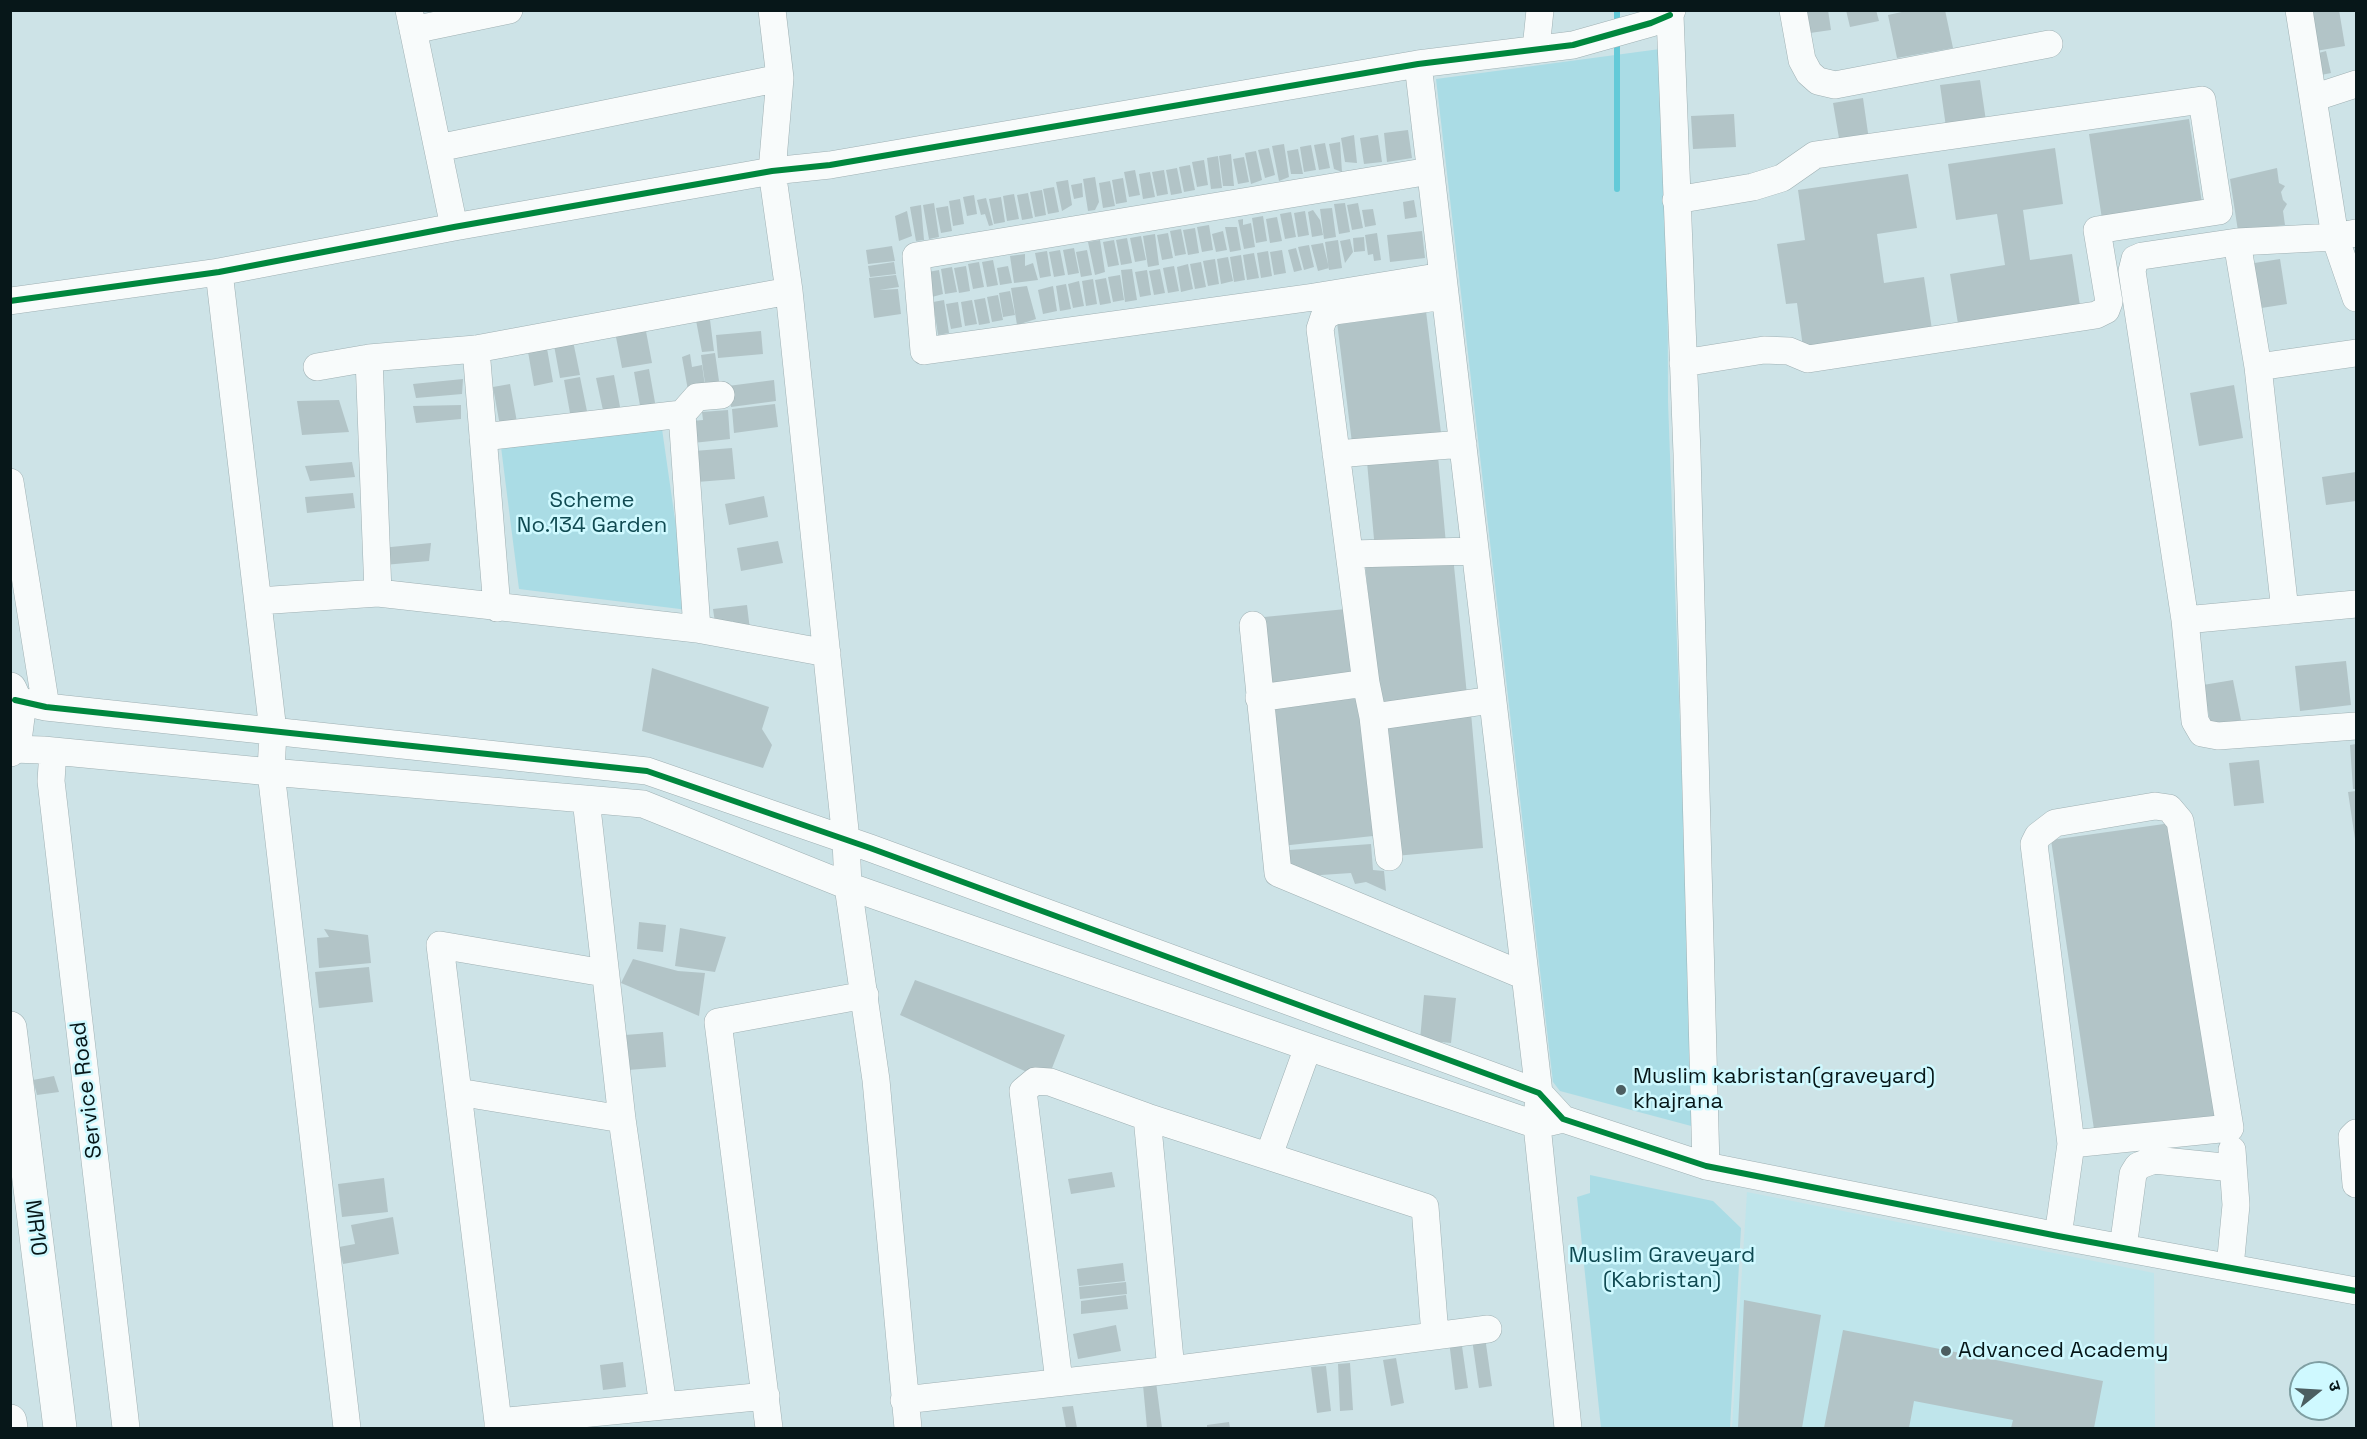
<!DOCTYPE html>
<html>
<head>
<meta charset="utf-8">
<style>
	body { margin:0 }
	#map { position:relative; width:2367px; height:1439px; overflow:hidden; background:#cde3e7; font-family:"Space Grotesk","Noto Sans Devanagari",sans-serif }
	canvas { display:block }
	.frame { position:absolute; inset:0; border:12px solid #071719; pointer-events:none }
	.north { position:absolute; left:2289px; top:1361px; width:60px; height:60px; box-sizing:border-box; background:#cff9ff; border:2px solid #7f9fa3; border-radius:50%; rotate:72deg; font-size:16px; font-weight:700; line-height:24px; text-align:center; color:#071719 }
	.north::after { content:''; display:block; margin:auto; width:21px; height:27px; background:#4c5e61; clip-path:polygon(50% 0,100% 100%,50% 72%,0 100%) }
</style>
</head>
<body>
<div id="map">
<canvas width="2367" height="1439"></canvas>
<div class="frame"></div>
<div class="north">उ</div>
</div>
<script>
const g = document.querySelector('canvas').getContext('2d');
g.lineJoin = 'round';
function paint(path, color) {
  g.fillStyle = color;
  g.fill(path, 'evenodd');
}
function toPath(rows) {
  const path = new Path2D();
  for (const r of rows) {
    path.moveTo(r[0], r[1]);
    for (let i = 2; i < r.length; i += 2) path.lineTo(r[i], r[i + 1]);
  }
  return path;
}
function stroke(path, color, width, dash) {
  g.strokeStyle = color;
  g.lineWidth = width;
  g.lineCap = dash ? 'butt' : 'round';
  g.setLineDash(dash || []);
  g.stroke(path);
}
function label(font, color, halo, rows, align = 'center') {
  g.font = font + ' "Space Grotesk",sans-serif';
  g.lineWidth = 5;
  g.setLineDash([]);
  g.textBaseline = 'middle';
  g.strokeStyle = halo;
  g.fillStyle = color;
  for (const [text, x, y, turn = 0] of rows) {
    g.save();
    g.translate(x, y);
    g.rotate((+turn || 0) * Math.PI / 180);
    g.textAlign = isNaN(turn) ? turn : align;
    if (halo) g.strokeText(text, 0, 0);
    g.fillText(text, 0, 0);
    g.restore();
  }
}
paint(toPath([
	[1747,1192,2154,1273,2155,1428,1732,1428]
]), '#bfe5eb');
paint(toPath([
	[1660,49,1667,117,1668,402,1695,1127,1560,1091,1553,1082,1436,79],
	[661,422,688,610,519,589,500,439],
	[1590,1175,1713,1201,1741,1228,1730,1428,1601,1428,1577,1197,1590,1193]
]), '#aadce5');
stroke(toPath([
	[1617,10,1617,25],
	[1617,41,1617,189]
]), '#63cad8', 6);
paint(toPath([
	[1801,10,1828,10,1831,30,1803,34],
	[1846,10,1876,10,1879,21,1850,27],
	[1911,10,1945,10,1953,48,1897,58,1888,15],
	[2313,10,2339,10,2345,46,2316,51],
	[2326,51,2331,73,2321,75,2315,54],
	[1980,80,1986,121,1946,127,1940,85],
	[1863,98,1869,140,1840,144,1833,103],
	[1734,114,1736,147,1693,149,1691,116],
	[2189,119,2202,203,2102,219,2089,134],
	[1408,130,1412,158,1387,162,1384,133],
	[1354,135,1357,163,1345,162,1341,138],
	[1378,135,1382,162,1364,164,1360,138],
	[1340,142,1342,172,1334,169,1329,144],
	[1325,143,1330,168,1319,170,1314,145],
	[1284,144,1289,177,1279,181,1272,146],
	[1311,145,1316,170,1304,172,1300,147],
	[1269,148,1275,175,1265,178,1258,150],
	[2055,148,2063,204,2023,210,2030,260,2072,254,2081,312,1959,330,1950,274,2005,265,1997,214,1956,220,1948,164],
	[1298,149,1303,174,1291,174,1287,151],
	[1256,151,1262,180,1251,184,1245,153],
	[1231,154,1234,186,1223,186,1219,156],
	[1218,156,1222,188,1211,189,1207,158],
	[1244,157,1249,182,1238,184,1233,159],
	[1204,160,1208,185,1197,187,1192,162],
	[1190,165,1195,190,1184,192,1179,167],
	[1177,168,1182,193,1171,195,1166,170],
	[2277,168,2279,183,2285,186,2281,192,2283,200,2287,204,2283,211,2285,225,2238,231,2230,179],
	[1135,170,1140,195,1129,197,1124,172],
	[1164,170,1168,194,1157,196,1152,172],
	[1150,172,1155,197,1143,199,1139,174],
	[1908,174,1917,228,1877,234,1884,283,1924,277,1933,336,1804,355,1797,303,1786,304,1777,244,1805,240,1798,190],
	[1095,177,1099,202,1095,210,1088,211,1083,179],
	[1123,178,1127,202,1116,204,1112,180],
	[1068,180,1072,205,1062,211,1056,182],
	[1110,181,1115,206,1103,208,1099,183],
	[1082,183,1083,197,1074,199,1071,185],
	[1054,187,1059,212,1048,214,1043,189],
	[1042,190,1046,215,1035,217,1030,192],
	[1028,193,1033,218,1022,220,1017,195],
	[1014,194,1019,219,1007,221,1003,196],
	[974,195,977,214,967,216,963,197],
	[1001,197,1005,222,994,224,989,199],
	[986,198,993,225,989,226,985,214,981,215,977,200],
	[960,199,964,224,953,226,949,201],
	[1414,200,1417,217,1405,219,1403,202],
	[934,203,939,237,929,239,923,205],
	[1345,203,1350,232,1339,234,1334,204],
	[1358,203,1363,228,1352,230,1347,205],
	[921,205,924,240,916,241,910,207],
	[948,206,952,231,941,233,936,208],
	[1332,208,1336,237,1324,239,1320,209],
	[1373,209,1376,225,1365,227,1362,210],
	[1313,210,1320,220,1323,235,1312,237,1308,212],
	[907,211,912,236,899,241,895,216],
	[1305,211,1309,235,1298,237,1294,213],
	[1291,212,1296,237,1285,239,1280,214],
	[1263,216,1267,241,1256,243,1252,218],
	[1277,217,1282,241,1270,243,1266,219],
	[1243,219,1243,225,1251,223,1255,247,1244,249,1238,220],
	[1209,225,1213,250,1202,252,1197,227],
	[1225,227,1237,227,1241,250,1230,252],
	[1195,228,1199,253,1188,255,1183,230],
	[1181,229,1186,254,1175,256,1170,231],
	[1223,231,1227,250,1216,252,1212,234],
	[1422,231,1425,258,1390,262,1387,235],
	[1168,233,1173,258,1162,260,1157,235],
	[1377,233,1381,260,1374,261,1373,254,1368,255,1365,235],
	[1155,234,1159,265,1148,267,1143,236],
	[1141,236,1146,260,1135,262,1130,238],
	[1364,237,1365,251,1354,252,1353,238],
	[1127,238,1132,263,1121,265,1116,240],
	[1350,239,1353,252,1345,263,1340,241],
	[1100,240,1105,272,1095,275,1088,242],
	[1114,240,1119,265,1108,267,1103,242],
	[1338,240,1342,268,1329,270,1325,242],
	[1323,243,1329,268,1318,271,1311,245],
	[1309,245,1314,267,1304,270,1298,247],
	[892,246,895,261,868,264,866,250],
	[1074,248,1079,273,1068,275,1063,250],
	[1296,248,1302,270,1294,272,1288,250],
	[1060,250,1065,275,1054,277,1049,252],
	[1087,250,1092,275,1081,277,1076,252],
	[1282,250,1286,273,1274,275,1270,252],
	[1047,251,1051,276,1040,278,1035,253],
	[1268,251,1272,276,1261,278,1257,253],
	[1254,253,1259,278,1247,280,1243,255],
	[1025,254,1025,266,1033,263,1038,280,1014,283,1010,256],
	[1241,255,1245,280,1234,282,1230,257],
	[1228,257,1233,281,1221,284,1217,259],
	[1215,259,1219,284,1208,286,1203,261],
	[2280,259,2287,304,2255,309,2248,264],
	[993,260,998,285,987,287,982,262],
	[894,262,896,274,870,277,868,266],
	[979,262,984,287,973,289,968,264],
	[1201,262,1206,287,1195,289,1190,264],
	[1188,264,1193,289,1181,292,1177,267],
	[966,266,970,291,959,293,954,268],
	[1008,266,1012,283,1000,285,997,268],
	[1174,266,1179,291,1168,293,1163,268],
	[952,267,957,292,945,294,941,269],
	[1132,269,1137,300,1125,302,1121,270],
	[1160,269,1165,293,1154,295,1149,271],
	[939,270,943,294,932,297,928,272],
	[1147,270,1151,295,1140,297,1135,272],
	[896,275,899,287,879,290,898,289,901,314,874,318,869,278],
	[1120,275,1124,300,1113,302,1108,277],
	[1106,278,1111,303,1100,305,1095,280],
	[1093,279,1097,304,1086,306,1082,281],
	[1079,281,1084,306,1073,308,1068,284],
	[1066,284,1071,309,1060,311,1056,286],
	[1027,286,1036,319,1017,325,1011,288],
	[1053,286,1057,311,1043,314,1038,290],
	[1010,291,1015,315,1003,317,999,293],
	[998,295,1003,320,992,322,987,297],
	[985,298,990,323,979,325,974,300],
	[944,300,949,333,938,335,933,302],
	[972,300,977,324,965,326,961,302],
	[958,302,962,327,951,329,946,304],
	[1425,303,1442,441,1353,451,1336,314],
	[709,312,714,351,702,352,695,315],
	[645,326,652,363,622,368,615,332],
	[761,331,763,354,718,358,716,335],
	[572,336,580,375,560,378,553,340],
	[546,343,553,382,534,386,527,346],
	[715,353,720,388,706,390,701,355],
	[690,354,692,367,702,365,706,393,689,396,682,357],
	[649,369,656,408,641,411,634,372],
	[614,375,621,412,604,415,596,378],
	[580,377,589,421,572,424,564,380],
	[463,379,462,394,416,398,413,384],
	[774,380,776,401,731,407,728,386],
	[510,384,517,422,500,426,493,387],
	[2234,385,2243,438,2199,446,2190,393],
	[339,400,349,432,302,435,297,401],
	[775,404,778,427,734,433,732,409],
	[461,405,461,419,416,423,413,406],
	[728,410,730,439,693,443,692,421,703,420,702,412],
	[732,448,735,479,697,482,694,451],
	[1438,456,1446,544,1375,550,1367,462],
	[352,462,355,477,310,481,305,466],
	[2356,472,2356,501,2326,505,2322,477],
	[353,493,355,508,307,513,305,497],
	[764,496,768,517,729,525,725,504],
	[778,541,783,563,741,571,737,548],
	[431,543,429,561,384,565,381,548],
	[1453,556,1467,695,1379,703,1365,563],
	[747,605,750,630,735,632,733,621,715,623,713,609],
	[1346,609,1355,677,1262,689,1254,618],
	[2346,661,2351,705,2300,711,2295,666],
	[652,668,769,707,762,729,772,745,763,768,642,731],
	[2233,680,2241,720,2211,726,2203,685],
	[1359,698,1373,836,1281,846,1267,708],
	[1471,713,1483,848,1395,856,1383,721],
	[2356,744,2356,789,2353,789,2350,745],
	[2259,760,2264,803,2234,806,2229,763],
	[2356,791,2356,839,2355,839,2348,792],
	[2171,823,2215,1118,2095,1136,2051,840],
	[1371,844,1373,870,1384,871,1386,891,1366,882,1355,884,1351,873,1291,877,1289,850],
	[639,922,666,925,663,952,637,949],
	[680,928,726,937,715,972,675,966],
	[324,929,368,935,371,963,319,968,317,938,329,937],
	[633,959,678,971,705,973,699,1016,621,983],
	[369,967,373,1002,319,1008,315,972],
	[915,980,1065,1035,1047,1081,900,1015],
	[1424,995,1456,998,1451,1043,1420,1040],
	[663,1032,666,1067,628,1070,625,1035],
	[54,1076,59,1092,37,1095,33,1080],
	[1112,1172,1115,1187,1071,1194,1068,1179],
	[384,1178,388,1212,342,1217,338,1184],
	[393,1217,399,1254,343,1264,339,1247,355,1244,351,1225],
	[1123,1263,1125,1281,1079,1286,1077,1269],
	[1126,1282,1127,1294,1080,1299,1079,1287],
	[1126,1295,1128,1309,1081,1314,1081,1301],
	[1744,1300,1821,1315,1802,1428,1738,1428],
	[1116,1325,1121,1351,1078,1359,1073,1334],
	[1843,1330,2103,1381,2094,1428,2011,1428,2013,1420,1914,1401,1909,1428,1824,1428],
	[1485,1337,1492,1386,1479,1388,1472,1339],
	[1461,1339,1468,1388,1455,1390,1449,1341],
	[1396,1358,1404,1403,1391,1406,1383,1360],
	[623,1362,626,1387,603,1390,600,1365],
	[1350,1363,1353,1410,1340,1411,1338,1364],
	[1326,1366,1331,1411,1317,1413,1311,1367],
	[1156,1382,1162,1428,1147,1428,1143,1385],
	[1073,1406,1077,1428,1066,1428,1062,1407],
	[1229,1422,1230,1428,1207,1428,1207,1425]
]), '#b2c4c7');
const minor = toPath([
	[409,10,454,227],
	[772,10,780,78,772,171,789,291,846,840,848,886,876,1080,908,1428],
	[1672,10,1670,15,1687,453,1706,1166],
	[1793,10,1802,60,1809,73,1818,81,1835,85,2049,44],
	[2299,10,2335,237,2356,298],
	[413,30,509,10],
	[1536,49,1540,10],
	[1418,64,1539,1093,1537,1125,1568,1428],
	[2313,98,2356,84],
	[438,148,780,78],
	[1430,171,916,256,924,351,1314,297,1443,276],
	[1676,200,1753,187,1782,178,1815,155,2202,100,2219,211,2097,230,2109,302,2106,310,2096,315,1808,359,1789,351,1764,350,1683,363],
	[2237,242,2142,256,2135,259,2132,271,2185,620,2195,721,2202,733,2218,736,2356,726],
	[219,272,273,731,271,772,347,1428],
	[10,301,219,272,454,227,772,171,830,165,1418,64,1573,45,1651,23,1670,15],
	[476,349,497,608],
	[317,367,369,358,476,349,789,291],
	[2258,367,2356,353],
	[682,414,697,629],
	[483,437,682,414,697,397,721,395],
	[1336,454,1463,444],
	[10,482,46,707],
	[1350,554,1475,551],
	[378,593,697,629,827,653],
	[258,601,378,593,369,358],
	[2285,611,2258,367,2237,242,2335,237,2356,233],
	[2185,620,2356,604],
	[1253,625,1278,873,1525,976],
	[1259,698,1366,683],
	[15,700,46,707,647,771,870,848,1539,1093,1563,1119,1706,1166,2058,1236,2356,1291],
	[1373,717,1492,700],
	[11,749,43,750,271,772,643,804,848,886,1308,1047,1537,1125,1563,1119],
	[53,751,51,781,126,1428],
	[1389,857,1373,717,1366,683,1320,329,1324,317,1334,311,1445,296],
	[458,1092,622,1119],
	[2356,1133,2352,1137,2356,1184],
	[1269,1155,1308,1047],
	[2058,1236,2071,1144,2034,844,2038,836,2055,823,2155,806,2169,808,2180,821,2230,1128,2071,1144],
	[2123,1248,2133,1174,2138,1166,2154,1160,2233,1168],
	[2230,1267,2236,1205,2232,1150],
	[1171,1370,1147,1117,1425,1207,1435,1335],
	[1059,1381,1023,1091,1035,1081,1050,1082,1147,1117],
	[904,1400,1171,1370,1488,1329],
	[663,1406,766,1396],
	[498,1422,440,945,604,973],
	[498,1428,498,1422,663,1406,622,1119,586,799],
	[769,1428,718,1022,865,995]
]);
const major = toPath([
	[10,689,15,700,18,717,16,733,10,750],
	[10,1028,60,1428],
	[10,1421,11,1428]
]);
stroke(minor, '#9fb0b3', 28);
stroke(major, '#9fb0b3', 34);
stroke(minor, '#f8fbfb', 27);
stroke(major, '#f8fbfb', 33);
stroke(toPath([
	[10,301,219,272,454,227,772,171,830,165,1418,64,1573,45,1651,23,1670,15],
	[15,700,46,707,647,771,870,848,1539,1093,1563,1119,1706,1166,2058,1236,2356,1291]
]), '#00873e', 6);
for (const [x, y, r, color] of [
	[1621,1090,6,"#4c5e61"],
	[1946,1351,6,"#4c5e61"]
]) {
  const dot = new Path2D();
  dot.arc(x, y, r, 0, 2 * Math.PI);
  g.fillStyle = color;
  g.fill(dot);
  stroke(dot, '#cff9ff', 2);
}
label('22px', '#104a52', '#cff9ff', [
	["Scheme",592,501],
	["No.134 Garden",592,526],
	["Muslim Graveyard",1662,1256],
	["(Kabristan)",1662,1281]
]);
label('22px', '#071719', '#cff9ff', [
	["Muslim kabristan(graveyard)",1633,1077],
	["khajrana",1633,1102],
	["Advanced Academy",1958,1351]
], 'left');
label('22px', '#071719', '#cff9ff', [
	["Service Road",87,1090,-97],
	["MR10",35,1228,83]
]);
</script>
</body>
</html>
